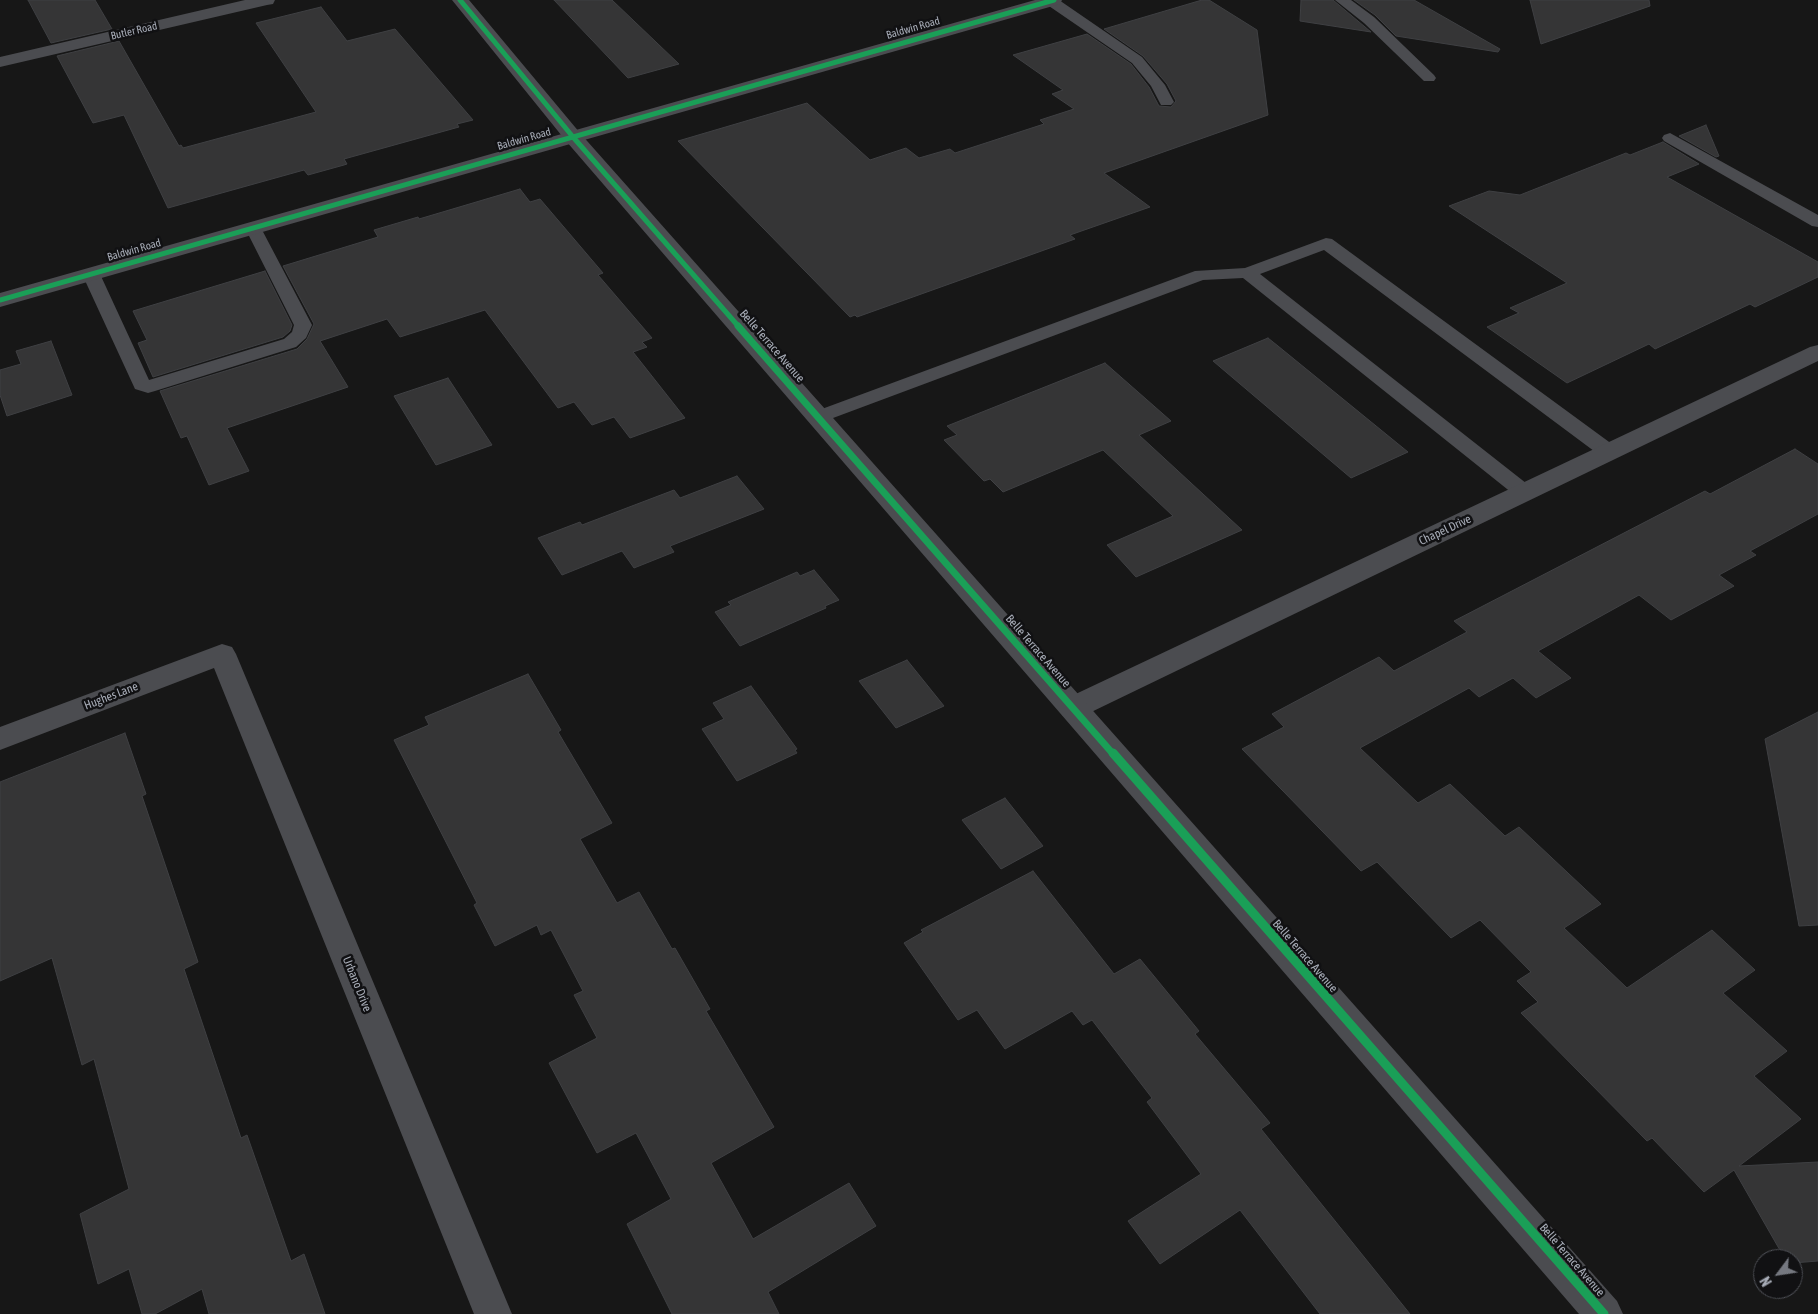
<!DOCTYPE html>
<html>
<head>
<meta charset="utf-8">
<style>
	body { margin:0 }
	#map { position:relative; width:1818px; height:1314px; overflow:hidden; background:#171717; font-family:"Asap Condensed",sans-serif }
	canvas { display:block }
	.north { position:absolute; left:1753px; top:1249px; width:50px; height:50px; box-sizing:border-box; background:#111113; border:1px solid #4d4f55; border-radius:50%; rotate:239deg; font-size:14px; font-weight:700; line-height:20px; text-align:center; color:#a8adb8 }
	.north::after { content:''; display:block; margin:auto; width:18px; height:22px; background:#757880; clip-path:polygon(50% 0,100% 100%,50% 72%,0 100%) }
</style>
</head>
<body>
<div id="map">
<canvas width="1818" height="1314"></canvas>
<div class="north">N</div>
</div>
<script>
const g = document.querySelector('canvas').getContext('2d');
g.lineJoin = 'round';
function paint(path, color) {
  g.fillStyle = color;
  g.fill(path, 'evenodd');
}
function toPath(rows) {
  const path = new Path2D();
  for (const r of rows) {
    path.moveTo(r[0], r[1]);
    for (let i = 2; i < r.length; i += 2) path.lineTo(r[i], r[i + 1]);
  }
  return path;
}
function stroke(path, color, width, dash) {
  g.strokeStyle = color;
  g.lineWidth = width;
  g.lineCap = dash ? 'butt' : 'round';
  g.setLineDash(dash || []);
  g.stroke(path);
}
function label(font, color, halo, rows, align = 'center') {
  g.font = font + ' "Asap Condensed",sans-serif';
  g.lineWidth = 5;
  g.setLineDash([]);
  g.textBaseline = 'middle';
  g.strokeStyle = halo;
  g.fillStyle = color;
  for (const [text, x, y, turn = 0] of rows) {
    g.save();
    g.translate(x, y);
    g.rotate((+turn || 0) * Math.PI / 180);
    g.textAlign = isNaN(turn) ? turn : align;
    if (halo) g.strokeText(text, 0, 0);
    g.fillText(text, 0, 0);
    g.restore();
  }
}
const building = toPath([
	[28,0,95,0,112,29,51,43,28,0],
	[554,0,612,0,679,64,628,78,554,0],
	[1202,0,1209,0,1257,30,1268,115,1104,173,1150,207,1070,235,1075,239,857,317,855,315,850,317,678,141,807,103,870,160,906,148,919,158,950,149,955,153,1044,124,1040,120,1074,109,1052,94,1063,90,1013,55,1087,34,1131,64,1149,87,1159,106,1171,107,1176,101,1167,84,1143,56,1104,29,1202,0],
	[1301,0,1333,0,1371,32,1300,21,1301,0],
	[1354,0,1414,0,1500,49,1498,52,1396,36,1375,15,1354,0],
	[1530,0,1649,0,1650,6,1541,44,1530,0],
	[321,7,347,41,395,29,473,120,457,124,459,127,344,159,347,164,344,165,308,175,304,170,168,208,124,115,93,123,57,56,119,41,179,146,181,145,183,148,316,112,256,23,321,7],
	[1706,125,1719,156,1716,157,1679,136,1706,125],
	[1663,142,1699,164,1667,177,1818,262,1818,277,1755,307,1750,304,1655,349,1649,344,1567,383,1487,327,1519,313,1510,308,1567,283,1449,206,1489,191,1520,195,1626,153,1630,155,1663,142],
	[520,189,530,202,540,199,603,273,598,275,652,338,642,342,647,347,633,352,685,418,630,438,614,417,592,425,574,402,558,408,485,310,400,337,387,319,320,341,348,387,227,428,249,471,209,485,187,436,181,438,160,391,297,349,307,339,314,324,283,266,378,237,374,230,418,217,419,219,520,189],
	[265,271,292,325,290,331,283,337,153,377,138,343,147,340,133,311,265,271],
	[1268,338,1278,346,1408,452,1351,478,1213,361,1268,338],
	[51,341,72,395,7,416,0,395,0,370,21,364,16,351,51,341],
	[1105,363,1171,421,1139,435,1242,530,1136,577,1107,545,1173,516,1103,450,1003,492,990,479,984,481,944,440,957,435,947,426,1105,363],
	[448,378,492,445,436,465,394,396,448,378],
	[1795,449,1818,464,1818,514,1750,551,1756,555,1719,575,1734,586,1671,620,1639,595,1538,651,1571,678,1536,698,1513,678,1479,697,1469,688,1360,748,1418,803,1450,784,1505,836,1519,827,1601,904,1564,928,1627,988,1712,930,1755,970,1723,993,1787,1051,1754,1076,1801,1119,1739,1166,1818,1162,1818,1261,1793,1263,1793,1259,1785,1259,1734,1170,1704,1192,1652,1138,1647,1141,1521,1013,1538,1002,1517,981,1531,972,1480,920,1451,938,1377,862,1361,871,1242,749,1284,727,1272,714,1379,657,1394,671,1467,632,1454,621,1705,491,1710,494,1795,449],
	[737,476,764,509,670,546,674,552,634,568,622,551,562,575,538,538,580,522,582,525,674,490,680,498,737,476],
	[814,570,839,600,825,606,826,608,740,646,715,612,731,605,728,602,797,572,800,576,814,570],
	[907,660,944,706,896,728,859,681,907,660],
	[528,674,561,730,558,732,612,823,580,839,617,903,639,892,672,949,675,948,710,1009,706,1011,774,1127,711,1163,753,1239,849,1183,876,1226,768,1292,779,1314,672,1314,627,1224,671,1199,636,1133,597,1153,549,1063,597,1038,574,995,583,991,551,930,541,935,537,925,495,946,474,905,477,903,394,740,429,725,425,717,528,674],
	[751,686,797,749,795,750,797,753,737,781,702,729,724,719,713,703,751,686],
	[1818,712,1818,925,1799,926,1765,739,1818,712],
	[125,733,146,794,142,796,198,962,184,969,241,1138,247,1135,291,1261,304,1254,325,1314,209,1314,202,1289,155,1314,142,1314,129,1269,98,1284,80,1214,129,1189,94,1059,82,1065,52,958,0,981,0,782,125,733],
	[1005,798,1043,846,1001,869,962,820,1005,798],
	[1033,871,1114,974,1140,959,1199,1031,1195,1034,1270,1123,1261,1129,1410,1314,1320,1314,1240,1210,1160,1264,1128,1221,1201,1174,1147,1102,1152,1098,1092,1020,1083,1025,1072,1011,1005,1049,977,1010,958,1020,904,943,923,932,921,930,1033,871]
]);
paint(building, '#353536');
stroke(building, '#3f4043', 1);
paint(toPath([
	[1045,0,1059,0,1142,57,1165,85,1174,102,1171,105,1161,105,1151,86,1132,63,1046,4,1045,0],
	[1335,0,1351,0,1374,17,1434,75,1436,78,1434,81,1424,81,1364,23,1335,0],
	[1670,133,1818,215,1818,227,1812,226,1664,141,1662,138,1664,135,1670,133],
	[253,223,259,224,261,228,312,325,306,338,296,347,155,391,148,393,135,389,82,274,85,270,91,269,97,270,100,274,149,380,284,339,292,332,294,325,245,228,247,224,253,223],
	[1326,238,1332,239,1616,447,1619,452,1616,457,1609,458,1602,457,1324,250,1260,274,1531,487,1534,492,1531,497,1524,499,1517,497,1243,278,1203,280,825,421,818,423,811,421,808,417,811,413,1195,271,1245,268,1326,238]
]), '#4b4c50');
paint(toPath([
	[245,0,275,0,273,4,267,5,0,67,0,57,245,0],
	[1035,0,1062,0,1060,4,0,307,0,293,1035,0],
	[1818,345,1818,361,1083,716,1073,719,1063,716,1059,708,1063,700,1810,347,1818,345],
	[222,644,232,647,236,654,512,1314,474,1314,214,668,0,750,0,727,222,644]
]), '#4b4c50');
paint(toPath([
	[452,0,469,0,580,133,1617,1301,1623,1314,1579,1314,566,141,452,0]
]), '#4b4c50');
stroke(toPath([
	[460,0,573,137,739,327],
	[0,300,1054,0]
]), '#1a9f57', 5);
stroke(toPath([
	[738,326,1114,755]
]), '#1a9f57', 7);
stroke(toPath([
	[1113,753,1604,1314]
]), '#1a9f57', 9);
label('11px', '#a8adb8', '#111113', [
	["Baldwin Road",913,28,-16],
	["Butler Road",134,31,-13],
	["Baldwin Road",524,139,-16],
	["Baldwin Road",134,250,-16]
]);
label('12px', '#a8adb8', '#111113', [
	["Belle Terrace Avenue",772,346,49],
	["Chapel Drive",1445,530,-25],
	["Belle Terrace Avenue",1038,651,49],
	["Hughes Lane",111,696,-21],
	["Belle Terrace Avenue",1305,956,49],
	["Urbano Drive",357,984,68],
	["Belle Terrace Avenue",1572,1260,49]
]);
</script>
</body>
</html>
